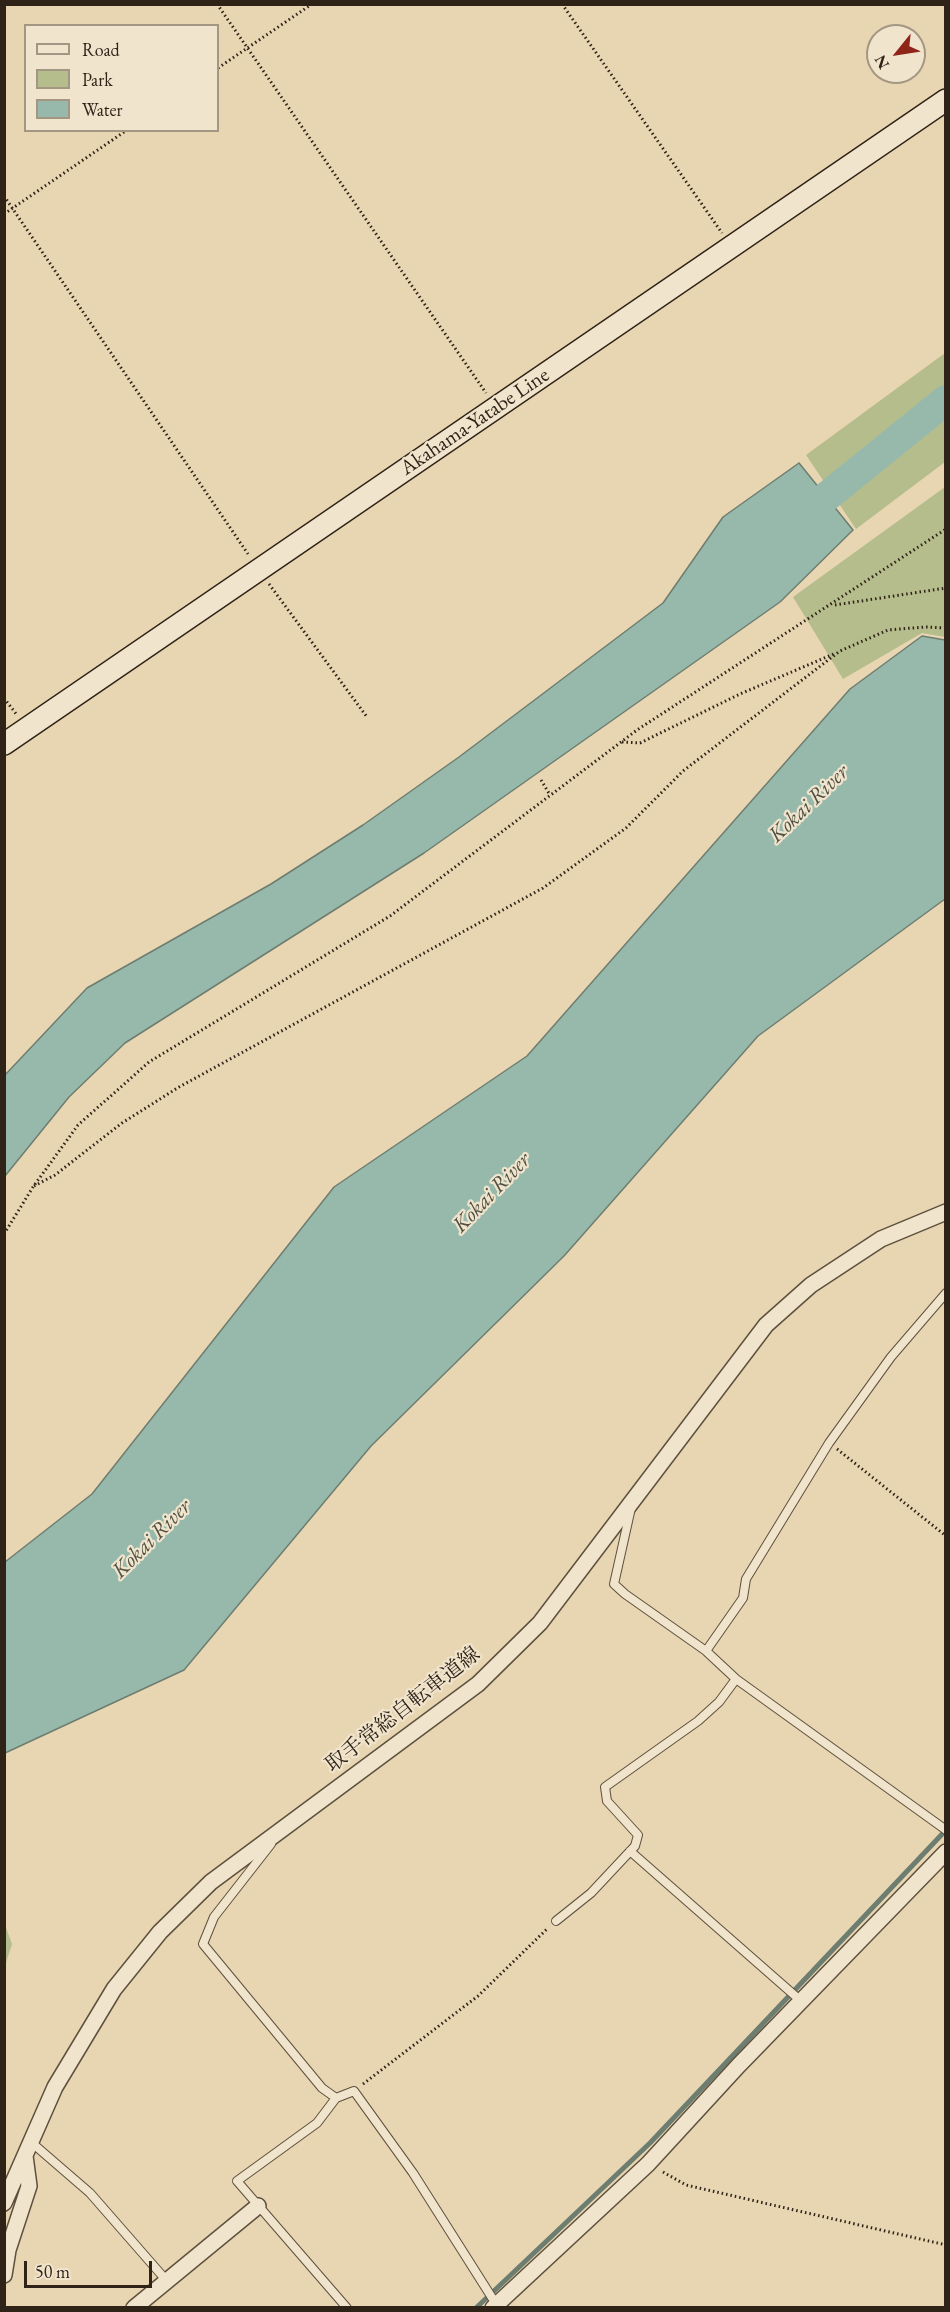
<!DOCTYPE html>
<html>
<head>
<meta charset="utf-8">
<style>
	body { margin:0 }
	#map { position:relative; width:950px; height:2312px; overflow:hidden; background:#e8d5b1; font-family:"EB Garamond",serif }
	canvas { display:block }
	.frame { position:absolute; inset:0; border:6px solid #2f2318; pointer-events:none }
	.legend { position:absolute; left:24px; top:24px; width:195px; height:108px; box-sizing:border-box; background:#f0e4cc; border:2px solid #a39784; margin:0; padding:8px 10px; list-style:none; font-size:18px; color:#2f2318 }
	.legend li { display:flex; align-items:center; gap:12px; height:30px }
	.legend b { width:30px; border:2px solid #a39784 }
	.north { position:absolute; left:866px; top:24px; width:60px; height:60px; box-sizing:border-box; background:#f0e4cc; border:2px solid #a39784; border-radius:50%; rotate:240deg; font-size:16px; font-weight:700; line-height:24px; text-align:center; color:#2f2318 }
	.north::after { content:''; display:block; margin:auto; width:21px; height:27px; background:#8f2418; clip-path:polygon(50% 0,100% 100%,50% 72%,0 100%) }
	.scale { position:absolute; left:24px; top:2261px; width:128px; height:27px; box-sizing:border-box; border:3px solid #2f2318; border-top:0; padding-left:8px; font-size:18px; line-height:21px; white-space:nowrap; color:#2f2318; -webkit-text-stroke:4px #f0e4cc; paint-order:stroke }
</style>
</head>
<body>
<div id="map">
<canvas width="950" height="2312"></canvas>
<div class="frame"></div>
<ul class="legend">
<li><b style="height:8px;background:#f0e4cc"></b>Road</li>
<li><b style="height:16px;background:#b5bd8c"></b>Park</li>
<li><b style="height:16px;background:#97b9ab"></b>Water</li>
</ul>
<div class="north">N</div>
<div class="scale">50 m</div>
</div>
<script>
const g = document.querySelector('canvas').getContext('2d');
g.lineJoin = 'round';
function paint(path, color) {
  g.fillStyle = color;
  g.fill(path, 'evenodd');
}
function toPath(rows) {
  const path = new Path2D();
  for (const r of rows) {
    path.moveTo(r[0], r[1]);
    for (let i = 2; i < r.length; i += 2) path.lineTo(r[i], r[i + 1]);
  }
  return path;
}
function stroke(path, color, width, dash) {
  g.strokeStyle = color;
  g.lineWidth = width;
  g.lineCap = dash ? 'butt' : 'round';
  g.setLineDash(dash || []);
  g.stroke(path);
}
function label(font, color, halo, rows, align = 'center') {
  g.font = font + ' "EB Garamond","Noto Serif JP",serif';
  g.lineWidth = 4.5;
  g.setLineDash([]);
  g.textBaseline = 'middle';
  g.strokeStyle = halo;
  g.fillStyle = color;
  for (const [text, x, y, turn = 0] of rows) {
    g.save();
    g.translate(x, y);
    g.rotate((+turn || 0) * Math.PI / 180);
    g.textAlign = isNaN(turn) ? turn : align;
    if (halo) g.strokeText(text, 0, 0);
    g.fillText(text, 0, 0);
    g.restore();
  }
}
paint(toPath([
	[945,353,945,462,856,529,806,455],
	[945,487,945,637,922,633,843,679,793,597],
	[5,1925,12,1944,5,1966]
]), '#b5bd8c');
const water = toPath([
	[799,463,853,530,780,602,424,853,125,1043,69,1097,5,1176,5,1075,87,988,271,884,363,825,459,757,663,603,723,517,799,463],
	[922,636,945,640,945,899,758,1036,564,1256,371,1446,184,1670,5,1753,5,1562,92,1494,334,1187,527,1056,850,689,922,636]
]);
paint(water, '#97b9ab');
stroke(water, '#6d7d70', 1.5);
stroke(toPath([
	[476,2308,650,2143,946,1830]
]), '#6d7d70', 5);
stroke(toPath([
	[796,526,820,502,946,400]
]), '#97b9ab', 30);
const lane = toPath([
	[631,1508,614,1584,625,1594,706,1651,736,1679,946,1830],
	[706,1651,743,1598,746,1579,829,1443,891,1357,946,1293],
	[271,1844,214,1917,203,1944,322,2088,336,2098],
	[630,1851,801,2001],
	[556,1921,591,1893,635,1846,638,1835,607,1801,605,1787,698,1721,719,1702,736,1679],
	[31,2142,90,2193,166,2280],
	[347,2308,237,2181,317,2123,336,2098,354,2091,413,2173,496,2304]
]);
const street = toPath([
	[4,2203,55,2087,114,1989,160,1932,211,1882,478,1684,540,1623,766,1325,811,1285,881,1239,946,1212],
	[4,2275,8,2250,29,2186,25,2156],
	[134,2308,258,2206],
	[493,2308,648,2164,739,2065,946,1852]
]);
const secondary = toPath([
	[4,744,946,100]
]);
stroke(lane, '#5d503e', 10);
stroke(street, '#5d503e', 18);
stroke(secondary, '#2f2318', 24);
stroke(toPath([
	[217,4,486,393],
	[562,4,722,233],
	[218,68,312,4],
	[4,196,248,554],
	[4,214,127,130],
	[269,584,367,717],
	[835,605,946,588],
	[4,698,17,715],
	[622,742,640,743,740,694,836,653],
	[541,780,550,795],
	[34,1186,55,1175,122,1123,179,1087,543,888,626,828,683,771,840,651,888,630,925,627,946,628],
	[4,1234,33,1187,78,1125,149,1062,390,916,637,730,946,529],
	[837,1449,946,1536],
	[363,2084,478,1996,548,1928],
	[663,2172,686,2185,946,2245]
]), '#2f2318', 3, [1.5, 3]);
stroke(lane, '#f0e4cc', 8);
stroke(street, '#f0e4cc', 15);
stroke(secondary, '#f0e4cc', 21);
label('21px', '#2f2318', '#f0e4cc', [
	["Akahama-Yatabe Line",475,422,-34],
	["取手常総自転車道線",403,1710,-38]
]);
label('italic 22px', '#4e5044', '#f0e4cc', [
	["Kokai River",809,804,-44],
	["Kokai River",492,1193,-46],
	["Kokai River",152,1539,-45]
]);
</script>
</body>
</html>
